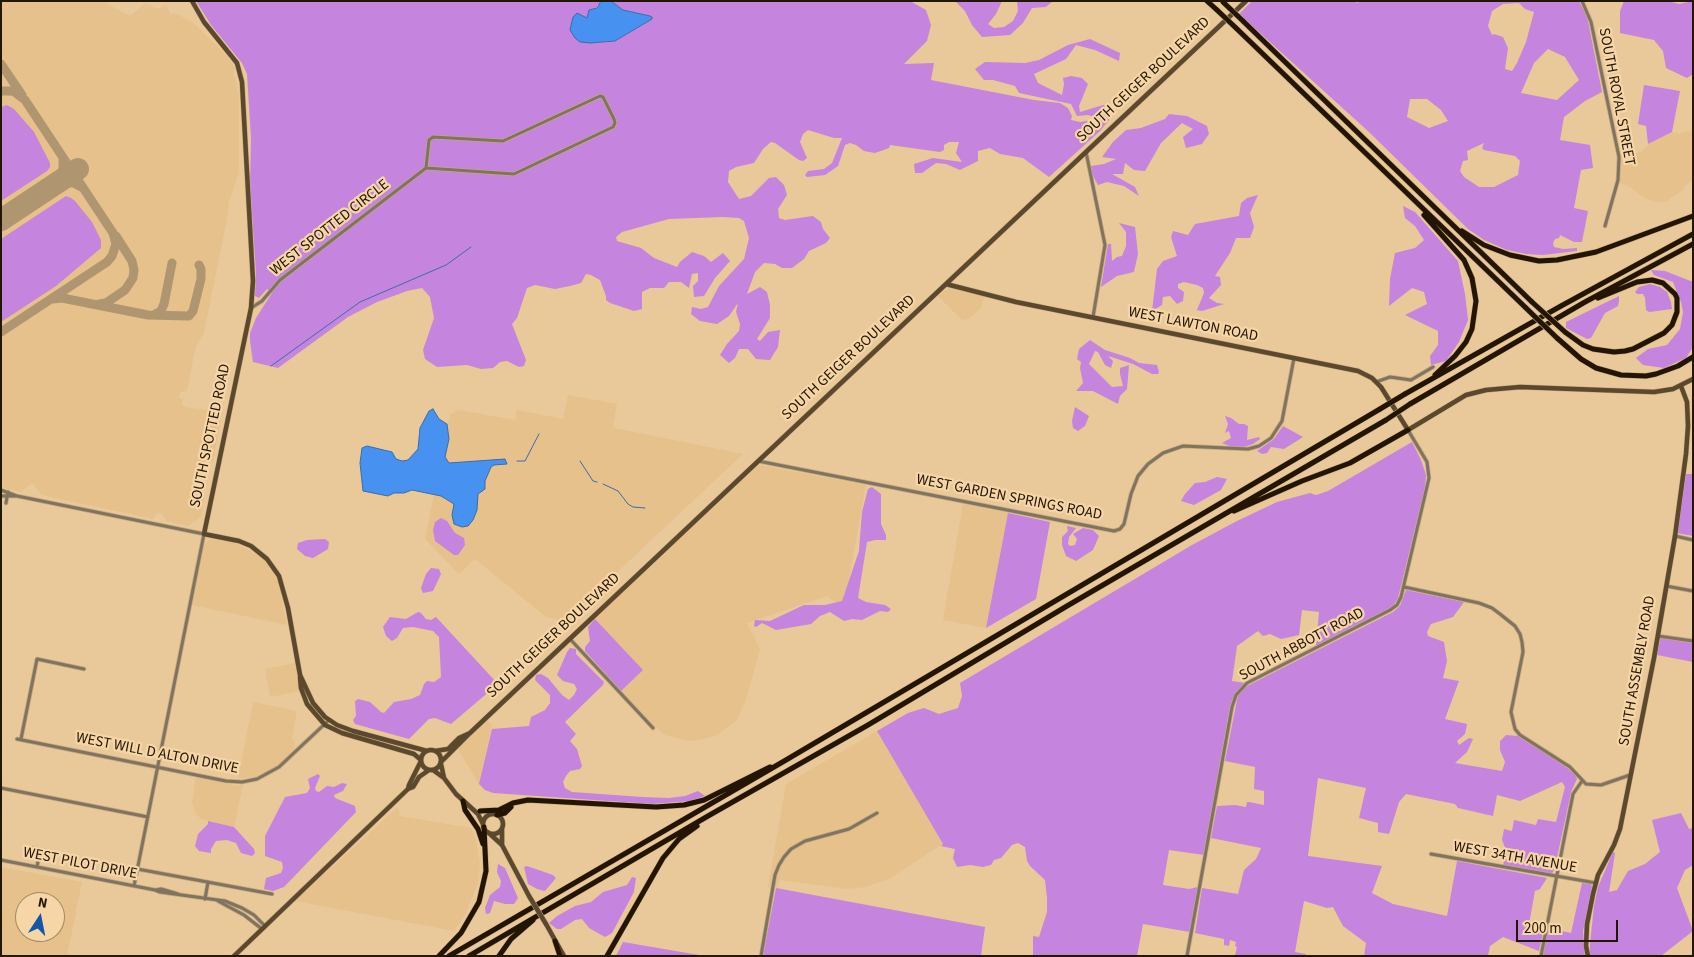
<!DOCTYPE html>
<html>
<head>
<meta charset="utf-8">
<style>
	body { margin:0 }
	#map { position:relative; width:1694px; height:957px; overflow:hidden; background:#e9c89a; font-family:"Source Sans 3",sans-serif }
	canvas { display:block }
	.frame { position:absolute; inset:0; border:2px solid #221604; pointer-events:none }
	.north { position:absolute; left:15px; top:892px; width:50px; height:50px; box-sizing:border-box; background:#f6d5a6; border:1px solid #a18965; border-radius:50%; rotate:11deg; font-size:14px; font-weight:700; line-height:20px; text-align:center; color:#221604 }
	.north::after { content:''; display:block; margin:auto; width:18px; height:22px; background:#1457a7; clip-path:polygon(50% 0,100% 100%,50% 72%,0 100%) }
	.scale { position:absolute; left:1516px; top:920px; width:102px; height:22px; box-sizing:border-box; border:2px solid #221604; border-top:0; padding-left:6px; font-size:15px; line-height:18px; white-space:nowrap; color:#221604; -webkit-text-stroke:4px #f6d5a6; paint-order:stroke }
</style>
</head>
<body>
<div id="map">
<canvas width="1694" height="957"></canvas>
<div class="frame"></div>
<div class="north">N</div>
<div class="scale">200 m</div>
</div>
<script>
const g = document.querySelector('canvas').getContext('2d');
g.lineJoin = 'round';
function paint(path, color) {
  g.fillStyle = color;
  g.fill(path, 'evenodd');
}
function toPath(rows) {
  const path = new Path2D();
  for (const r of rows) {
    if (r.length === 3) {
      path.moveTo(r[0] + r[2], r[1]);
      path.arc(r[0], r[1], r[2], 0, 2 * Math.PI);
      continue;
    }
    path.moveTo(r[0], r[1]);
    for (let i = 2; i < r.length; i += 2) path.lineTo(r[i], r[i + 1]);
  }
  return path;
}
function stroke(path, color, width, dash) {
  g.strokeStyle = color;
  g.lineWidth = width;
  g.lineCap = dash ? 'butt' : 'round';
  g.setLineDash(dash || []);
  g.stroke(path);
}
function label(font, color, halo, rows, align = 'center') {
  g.font = font + ' "Source Sans 3",sans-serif';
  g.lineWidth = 4.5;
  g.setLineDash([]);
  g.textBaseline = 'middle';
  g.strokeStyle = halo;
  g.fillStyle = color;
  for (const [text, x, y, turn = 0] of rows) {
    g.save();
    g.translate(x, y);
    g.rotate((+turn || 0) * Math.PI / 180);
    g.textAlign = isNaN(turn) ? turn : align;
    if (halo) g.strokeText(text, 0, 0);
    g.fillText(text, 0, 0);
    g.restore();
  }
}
paint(toPath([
	[1,1,102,1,130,16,145,3,158,9,166,5,171,15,174,13,193,22,228,57,235,68,233,76,235,77,239,97,239,172,229,202,227,219,204,332,195,349,187,391,180,392,179,398,183,399,182,404,184,407,222,412,213,461,207,461,204,464,200,471,197,492,205,494,201,517,188,526,166,521,162,514,157,513,153,519,42,495,32,483,21,492,3,488,3,486,1,485],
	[1688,131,1693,132,1693,180,1684,186,1683,190,1667,201,1657,202,1643,197,1630,187,1620,183,1621,167,1619,154,1631,156,1642,151,1654,140,1672,132,1679,134],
	[949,288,984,296,981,308,969,319,962,320,938,296],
	[568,395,617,404,613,426,614,428,743,454,565,621,546,617,475,559,459,574,425,539,450,414,459,410,515,420,517,410,563,419],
	[759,465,866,485,847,589,842,601,836,603,827,596,747,623,760,649,745,703,736,721,717,735,704,739,689,741,665,735,655,727,621,691,642,670,595,619],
	[963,504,1008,513,986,628,943,620],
	[210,539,231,542,244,547,260,557,267,563,278,582,287,625,192,605,204,545],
	[295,663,300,691,270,697,265,669],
	[253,702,297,711,292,738,295,741,294,751,281,763,261,776,238,779],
	[487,720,492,725,479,784,458,749],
	[877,731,943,844,890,878,866,887,847,889,780,880,778,888,768,887,786,784],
	[196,777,238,786,243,784,234,827,208,821,200,818,196,814,192,803],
	[398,807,400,816,471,828,476,840,480,865,478,883,465,915,454,931,295,901],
	[1,867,82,882,67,956,1,956],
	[25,902,55,902,55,932,25,932]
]), '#e6c18b');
paint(toPath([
	[196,1,601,1,588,18,585,18,603,42,615,41,652,19,650,16,623,10,611,1,910,1,926,10,931,25,927,41,904,64,934,63,931,80,1034,100,1060,103,1068,108,1072,116,1071,120,1080,122,1092,120,1095,117,1088,115,1077,116,1071,104,1019,93,1015,86,993,80,984,80,975,69,985,62,1025,63,1039,60,1068,45,1090,39,1120,53,1119,61,1095,50,1076,45,1066,59,1034,74,1038,83,1062,95,1064,84,1063,78,1071,76,1082,78,1088,84,1079,106,1080,112,1103,105,1110,106,1109,120,1100,131,1049,177,1023,158,1000,154,990,148,978,151,978,161,960,170,946,164,936,163,922,173,915,173,914,164,933,158,962,162,956,153,959,142,949,142,944,145,944,150,940,152,890,145,889,148,875,153,864,151,856,145,850,143,845,145,838,166,825,175,807,177,805,175,808,171,824,169,832,163,842,138,834,138,808,130,803,134,800,142,807,158,803,161,799,160,775,143,771,142,763,149,754,163,736,167,729,171,728,182,739,199,751,196,769,178,776,177,784,185,787,195,778,209,779,218,785,220,813,216,821,222,823,229,830,238,826,243,809,251,804,259,792,268,782,268,775,264,764,263,755,272,747,294,760,287,767,292,770,305,770,318,757,339,760,341,768,332,780,330,778,347,770,360,756,359,748,349,739,349,735,358,729,363,720,355,727,344,739,331,740,324,736,312,738,303,729,316,717,324,700,321,691,314,692,307,701,309,708,307,719,286,744,259,749,238,744,221,739,218,723,217,669,219,622,232,616,237,617,241,641,248,654,258,677,267,680,262,692,252,704,256,711,262,723,253,730,261,715,278,704,296,694,297,693,286,698,281,698,273,692,274,689,288,681,282,669,282,664,288,650,288,642,292,642,309,634,311,610,303,606,300,606,296,600,280,591,275,586,274,581,283,570,286,555,289,535,285,527,288,517,318,512,324,526,360,524,366,519,367,507,361,500,362,493,368,481,369,467,365,437,367,425,359,423,350,434,318,430,297,422,288,407,291,377,302,348,317,278,368,253,362,250,341,250,333,256,318,272,293,267,289,259,298,255,296,256,273,250,184,251,138,247,74,242,63,211,25],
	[955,1,1002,1,996,14,988,24,994,28,1004,27,1013,21,1018,11,1017,1,1053,1,1046,7,1032,8,1023,23,1010,35,982,37,972,25,965,11],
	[1252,1,1353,1,1358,3,1359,1,1579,1,1587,16,1602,92,1585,101,1564,117,1560,140,1590,145,1593,168,1581,170,1574,208,1588,211,1582,242,1574,242,1560,235,1559,238,1555,239,1553,243,1554,247,1563,249,1577,248,1577,251,1543,255,1526,254,1507,250,1484,240,1468,229,1369,132,1239,14],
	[1519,3,1525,9,1534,12,1526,42,1517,63,1512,71,1505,69,1508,48,1503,37,1494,34,1492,35,1488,26,1492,11,1503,4],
	[1548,49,1565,57,1579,80,1557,100,1521,93,1534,63],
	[1410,99,1427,99,1441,110,1448,121,1429,128,1407,117],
	[1484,143,1482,148,1484,150,1515,156,1520,161,1518,175,1494,187,1479,187,1464,177,1460,171,1463,161,1468,160,1467,151],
	[1624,1,1668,1,1679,4,1693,1,1693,74,1687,78,1666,68,1663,51,1654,40,1620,33,1620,11],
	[1644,85,1680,91,1672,132,1648,144,1646,126,1638,124],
	[7,105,14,109,34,132,50,163,50,167,47,171,1,201,1,107],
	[1169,114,1187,116,1207,126,1209,134,1202,144,1186,148,1183,137,1193,129,1182,123,1161,143,1145,171,1134,170,1125,163,1123,174,1112,174,1135,187,1139,196,1124,186,1107,182,1098,185,1092,174,1091,166,1104,164,1116,159,1102,157,1113,142,1126,130,1141,128,1165,119],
	[1258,195,1250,213,1254,227,1250,238,1236,238,1230,253,1215,276,1220,277,1221,285,1209,298,1217,303,1224,304,1202,311,1197,310,1204,293,1203,288,1197,285,1184,282,1178,284,1178,288,1184,292,1183,301,1177,304,1170,296,1163,297,1162,305,1152,311,1157,269,1163,261,1177,256,1171,237,1173,231,1188,235,1195,224,1239,216,1241,203,1247,198],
	[66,196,71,198,75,201,92,222,101,240,101,248,56,286,1,322,1,239],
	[1403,206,1415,212,1458,261,1465,294,1468,320,1459,342,1446,361,1431,365,1430,356,1438,345,1438,331,1405,315,1427,304,1424,292,1412,288,1389,306,1390,279,1395,253,1415,248,1424,240,1415,226,1405,218],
	[1119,223,1135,227,1138,254,1134,272,1117,276,1101,287,1108,244,1111,244,1112,261,1117,257,1122,256,1126,246,1126,232],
	[1651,270,1665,271,1693,282,1693,347,1686,358,1664,368,1643,365,1636,358,1648,349,1667,345,1680,329,1683,312,1681,302,1673,282,1654,275],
	[1650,284,1660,287,1667,292,1671,302,1672,309,1649,312,1646,310,1645,298,1643,294,1637,294,1635,292,1639,287],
	[1619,296,1619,301,1618,306,1605,313,1591,338,1587,339,1566,328,1566,322],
	[1090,340,1105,350,1130,358,1139,363,1157,365,1159,372,1158,374,1152,374,1133,364,1108,356,1113,361,1111,368,1105,365,1098,352,1095,351,1089,364,1112,387,1123,386,1120,374,1120,368,1129,365,1127,389,1120,396,1118,404,1093,391,1076,391,1083,383,1080,368,1081,362,1077,359,1079,349],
	[1075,407,1089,416,1085,426,1078,431,1073,428,1072,421],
	[1225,416,1231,418,1239,424,1244,424,1248,426,1247,440,1259,437,1260,439,1253,444,1244,447,1232,447,1222,443,1231,438,1229,431,1225,433,1228,424],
	[1283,426,1303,437,1284,449,1271,447,1267,453,1262,454,1257,451,1274,439],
	[1412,442,1421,460,1426,475,1425,488,1398,598,1394,605,1386,610,1316,646,1319,612,1302,610,1299,635,1281,639,1270,634,1263,636,1258,631,1237,646,1232,681,1245,683,1235,693,1230,706,1204,855,1169,850,1163,885,1189,889,1198,887,1190,932,1143,924,1137,956,1033,956,1033,936,1039,937,1047,912,1047,898,1045,880,1030,866,1027,861,1025,847,1018,843,1012,845,1001,858,994,860,991,865,983,867,970,865,957,867,953,858,955,849,941,846,943,844,877,731,908,713,924,708,939,714,958,708,962,696,960,683,1192,545,1237,521,1277,502,1310,493,1316,495,1328,491],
	[1686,474,1693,474,1693,536,1677,533],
	[1217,477,1227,479,1221,490,1194,505,1181,501,1185,494,1195,483,1205,482],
	[872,487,881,494,881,524,886,535,886,540,875,540,867,542,858,598,866,602,885,605,891,609,888,612,880,611,862,620,852,619,844,621,830,612,820,616,811,624,776,630,762,623,756,627,754,626,755,620,770,621,804,605,825,605,842,601,859,551,862,512,868,489],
	[1008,513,1050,522,1036,599,986,628],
	[441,518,447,521,455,533,464,538,465,545,458,555,454,555,435,541,433,530,435,522],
	[1067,526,1076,528,1069,537,1068,544,1070,546,1075,545,1077,539,1073,534,1083,528,1093,530,1099,536,1093,550,1076,561,1066,556,1062,545,1062,537,1068,531],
	[325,539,329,542,328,549,313,558,305,556,297,549,298,543,307,540],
	[431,568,439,569,441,574,433,591,423,593,421,588,426,574],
	[1406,590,1464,602,1453,617,1431,624,1427,632,1428,636,1444,642,1447,661,1443,678,1459,681,1445,719,1467,724,1465,734,1457,741,1459,745,1469,738,1473,739,1467,752,1455,763,1502,771,1505,762,1500,750,1500,741,1506,735,1518,736,1558,761,1575,774,1577,779,1571,792,1555,867,1552,874,1503,866,1506,850,1502,840,1504,829,1512,831,1514,820,1536,825,1538,819,1556,822,1565,787,1562,782,1520,801,1497,795,1493,816,1458,808,1455,804,1406,794,1399,802,1389,834,1378,832,1378,823,1359,818,1366,788,1318,778,1308,856,1382,866,1372,893,1393,904,1447,916,1457,861,1547,878,1540,889,1535,891,1529,924,1544,927,1539,951,1503,937,1490,946,1488,956,1364,956,1366,943,1343,926,1333,907,1327,908,1304,901,1295,952,1306,954,1306,956,1235,956,1237,947,1235,946,1236,942,1230,940,1229,946,1224,945,1224,939,1195,933,1202,888,1238,894,1244,870,1256,859,1261,848,1211,838,1217,806,1235,805,1246,807,1247,802,1249,802,1264,805,1264,791,1254,789,1255,767,1225,761,1238,695,1245,687,1393,612,1400,606],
	[418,612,421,613,426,619,431,620,436,617,498,684,451,724,435,718,429,719,409,739,355,724,353,720,356,716,355,701,358,699,370,702,381,712,384,713,394,702,411,699,420,695,424,684,427,681,434,682,441,677,439,637,433,631,413,627,403,628,397,638,392,641,386,636,383,627,390,617,406,619],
	[595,619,643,670,621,691,585,651,585,647,590,641,588,627],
	[1661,635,1693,639,1693,662,1657,655],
	[570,648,576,649,576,654,604,682,603,685,565,722,576,734,570,741,577,749,582,766,580,769,570,771,566,776,563,782,565,788,572,792,643,797,669,798,685,796,698,791,705,796,690,801,652,804,493,793,485,790,479,784,492,729,529,726,531,717,545,710,550,703,550,695,535,680,536,675,541,674,548,678,562,695,569,700,574,695,577,689,574,684,563,681,557,675,567,652],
	[318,774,320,776,315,788,316,791,319,792,327,786,334,787,342,783,347,784,343,791,334,795,335,798,355,806,356,812,284,887,273,891,264,889,266,878,281,873,283,868,282,862,265,856,265,836,285,797,307,793,310,788,308,779],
	[1681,813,1689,829,1693,828,1693,865,1685,870,1677,888,1693,931,1661,956,1590,956,1590,944,1594,906,1598,887,1613,852,1615,853,1609,892,1617,890,1628,871,1645,864,1660,852,1652,820],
	[208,821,234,827,254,849,255,853,252,856,241,853,236,843,227,840,216,841,211,849,211,853,199,851,195,846,198,834,208,824],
	[498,864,505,868,518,898,514,904,505,904,494,901,490,913,486,914,485,908,490,895,500,887,501,881,497,872],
	[527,866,553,875,556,878,545,891,537,889,528,884,524,867],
	[632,877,636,878,634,892,612,933,605,937,589,928,582,919,575,920,561,929,557,929,549,923,557,916,575,906,591,902,603,892,627,885],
	[1582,883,1591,884,1592,887,1583,931,1585,956,1542,956,1547,928,1571,933],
	[776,888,985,927,981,956,763,956],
	[623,942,699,955,699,956,616,956]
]), '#c584de');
const water = toPath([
	[601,1,611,1,623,10,650,16,652,17,652,19,615,41,590,43,580,42,575,38,570,30,573,17,577,13,587,18,589,10,597,8,601,1],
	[433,409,439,419,447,424,449,439,445,457,449,463,505,459,507,464,494,465,491,467,485,481,485,489,478,494,477,510,473,520,468,526,462,527,454,524,452,515,454,504,441,496,412,490,404,493,394,493,388,496,363,491,360,463,362,448,367,446,392,452,396,459,402,461,408,460,418,449,420,428,429,411,433,409]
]);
paint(water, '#4791f1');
stroke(water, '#3c6caa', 1);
stroke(toPath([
	[271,366,360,302,446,265,471,247],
	[517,461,525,461,539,434],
	[580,461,593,481,597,482],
	[603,484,618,491,628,504,633,507,645,508]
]), '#3c6caa', 1);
stroke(toPath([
	[1,64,22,95],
	[1,91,13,91,25,100,113,233,116,244,112,256,107,262,1,332],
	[59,182,63,173,63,159],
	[59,182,74,183,83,188],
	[52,299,62,298,148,315,189,316,193,311,201,279,201,269,199,265],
	[99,304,106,303,125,290,133,278,134,270,132,261,116,236],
	[154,315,161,311,164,304,172,263]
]), '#b09670', 9);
stroke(toPath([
	[1,220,78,169]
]), '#b09670', 22);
const street = toPath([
	[1582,1,1591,22,1619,157,1618,180,1605,226],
	[1086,152,1105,245,1093,317],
	[251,308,262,301,280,280,426,168,514,174,613,127,615,123,614,119,603,97,600,96,503,141,433,137,429,140,426,168],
	[1376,382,1390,377,1411,380,1433,367],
	[758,461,1114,531,1120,529,1124,524,1131,494,1138,476,1148,464,1163,453,1183,446,1248,449,1259,446,1271,438,1282,421,1294,358],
	[1,490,17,496,204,534,134,886],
	[1,496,17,496],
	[6,503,8,492],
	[1675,536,1693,540],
	[1666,586,1693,591],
	[1404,587,1479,603,1492,608,1500,614,1515,626,1520,634,1522,642,1523,652,1511,712,1515,729,1520,735,1570,767,1586,784,1601,785,1630,775],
	[1658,636,1693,641],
	[570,639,653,728],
	[17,739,226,781,242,782,257,779,279,767,329,720],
	[21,739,37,659,84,669],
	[1,788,148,817],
	[32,848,56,853],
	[1431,854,1596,883],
	[1,860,155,890,160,892,225,901,242,908,254,915,265,926],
	[37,867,40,850],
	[132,868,272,894],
	[156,890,161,889,178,894],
	[205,899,208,882],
	[218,901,244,915,262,929],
	[761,956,775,875,779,865,784,857,791,849,805,841,849,829,877,813],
	[1187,956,1232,707,1236,695,1247,683,1390,610,1397,605,1401,597,1429,478,1427,462,1408,430],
	[1541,956,1573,794,1582,781]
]);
const secondary = toPath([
	[192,1,204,22,237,63,242,82,253,281,251,308,204,534,239,541,251,546,267,559,279,576,288,608,300,675,313,703,325,717,337,725,353,731,427,751],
	[946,284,1016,302,1358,371,1372,378,1381,387,1408,430,1466,395,1486,390,1520,387,1654,392,1673,389,1693,379],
	[300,677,301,688,307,704,325,725,342,733,414,754,421,760],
	[431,760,10],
	[435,751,448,749,459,738,470,733],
	[441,762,470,733,1246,1],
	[441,764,444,778,456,794,478,814,483,824],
	[433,770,444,778],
	[408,789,409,785,421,761],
	[493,824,10],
	[502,828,502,845,529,896],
	[489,833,502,845],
	[546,924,564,956],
	[234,956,408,789,413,787,419,777,429,770],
	[1588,956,1586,946,1587,924,1593,894,1598,875,1614,845,1620,829,1654,658,1675,536,1686,454,1688,426,1687,402,1681,386]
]);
const highway = toPath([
	[1207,1,1217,10],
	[1243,21,1532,302],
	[1236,28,1526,308],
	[1424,215,1464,260,1472,278,1476,301,1472,329,1466,342,1455,356,1435,375],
	[1462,231,1484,245,1510,255,1539,261,1557,260,1596,252,1693,216],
	[1565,332,1583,345,1593,349,1614,352,1625,351,1633,349,1664,333,1672,325,1677,312,1677,298,1675,294,1663,283,1652,280,1637,282,1598,298],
	[1557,338,1581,359,1596,368,1621,375,1646,376,1656,374,1678,366,1693,357],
	[1405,394,1561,306,1693,234],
	[1410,404,1585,302,1693,244],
	[1234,511,1302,481,1350,463,1408,430],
	[463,801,465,810,478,829,483,844],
	[480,811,499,810,513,803,528,800,656,807,684,805,704,800,770,767],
	[497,815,505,813,511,807],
	[555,941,560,956],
	[439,956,461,933,479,902,486,871,484,827],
	[449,956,786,760,1380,409],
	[469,956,708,816,868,725,1067,606,1386,420],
	[499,956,511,939,533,920],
	[607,956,663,858,679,839,697,826]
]);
stroke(street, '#c5a87f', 4.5);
stroke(secondary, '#c5a87f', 5.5);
stroke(highway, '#c5a87f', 6);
stroke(street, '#807360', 3);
stroke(secondary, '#5b482d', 4.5);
stroke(highway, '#231501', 5);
const secondaryBridge = toPath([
	[529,896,546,924]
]);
const highwayBridge = toPath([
	[1223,2,1243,21],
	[1217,10,1236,28],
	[1532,302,1565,332],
	[1526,308,1557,338],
	[1380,409,1405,394],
	[1386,420,1410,404]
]);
stroke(secondaryBridge, '#c5a87f', 5.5, []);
stroke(highwayBridge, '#c5a87f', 6, []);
stroke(secondaryBridge, '#5b482d', 4.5);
stroke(highwayBridge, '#231501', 5);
label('15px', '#221604', '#f6d5a6', [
	["SOUTH GEIGER BOULEVARD",1144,80,-43],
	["SOUTH ROYAL STREET",1616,97,79],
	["WEST SPOTTED CIRCLE",330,228,-38],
	["WEST LAWTON ROAD",1193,325,11],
	["SOUTH GEIGER BOULEVARD",849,358,-43],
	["SOUTH SPOTTED ROAD",211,436,-78],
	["WEST GARDEN SPRINGS ROAD",1009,498,11],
	["SOUTH GEIGER BOULEVARD",554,636,-43],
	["SOUTH ABBOTT ROAD",1302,645,-28],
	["SOUTH ASSEMBLY ROAD",1638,671,-80],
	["WEST WILL D ALTON DRIVE",157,754,11],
	["WEST 34TH AVENUE",1515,858,10],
	["WEST PILOT DRIVE",80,864,11]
]);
</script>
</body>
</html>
